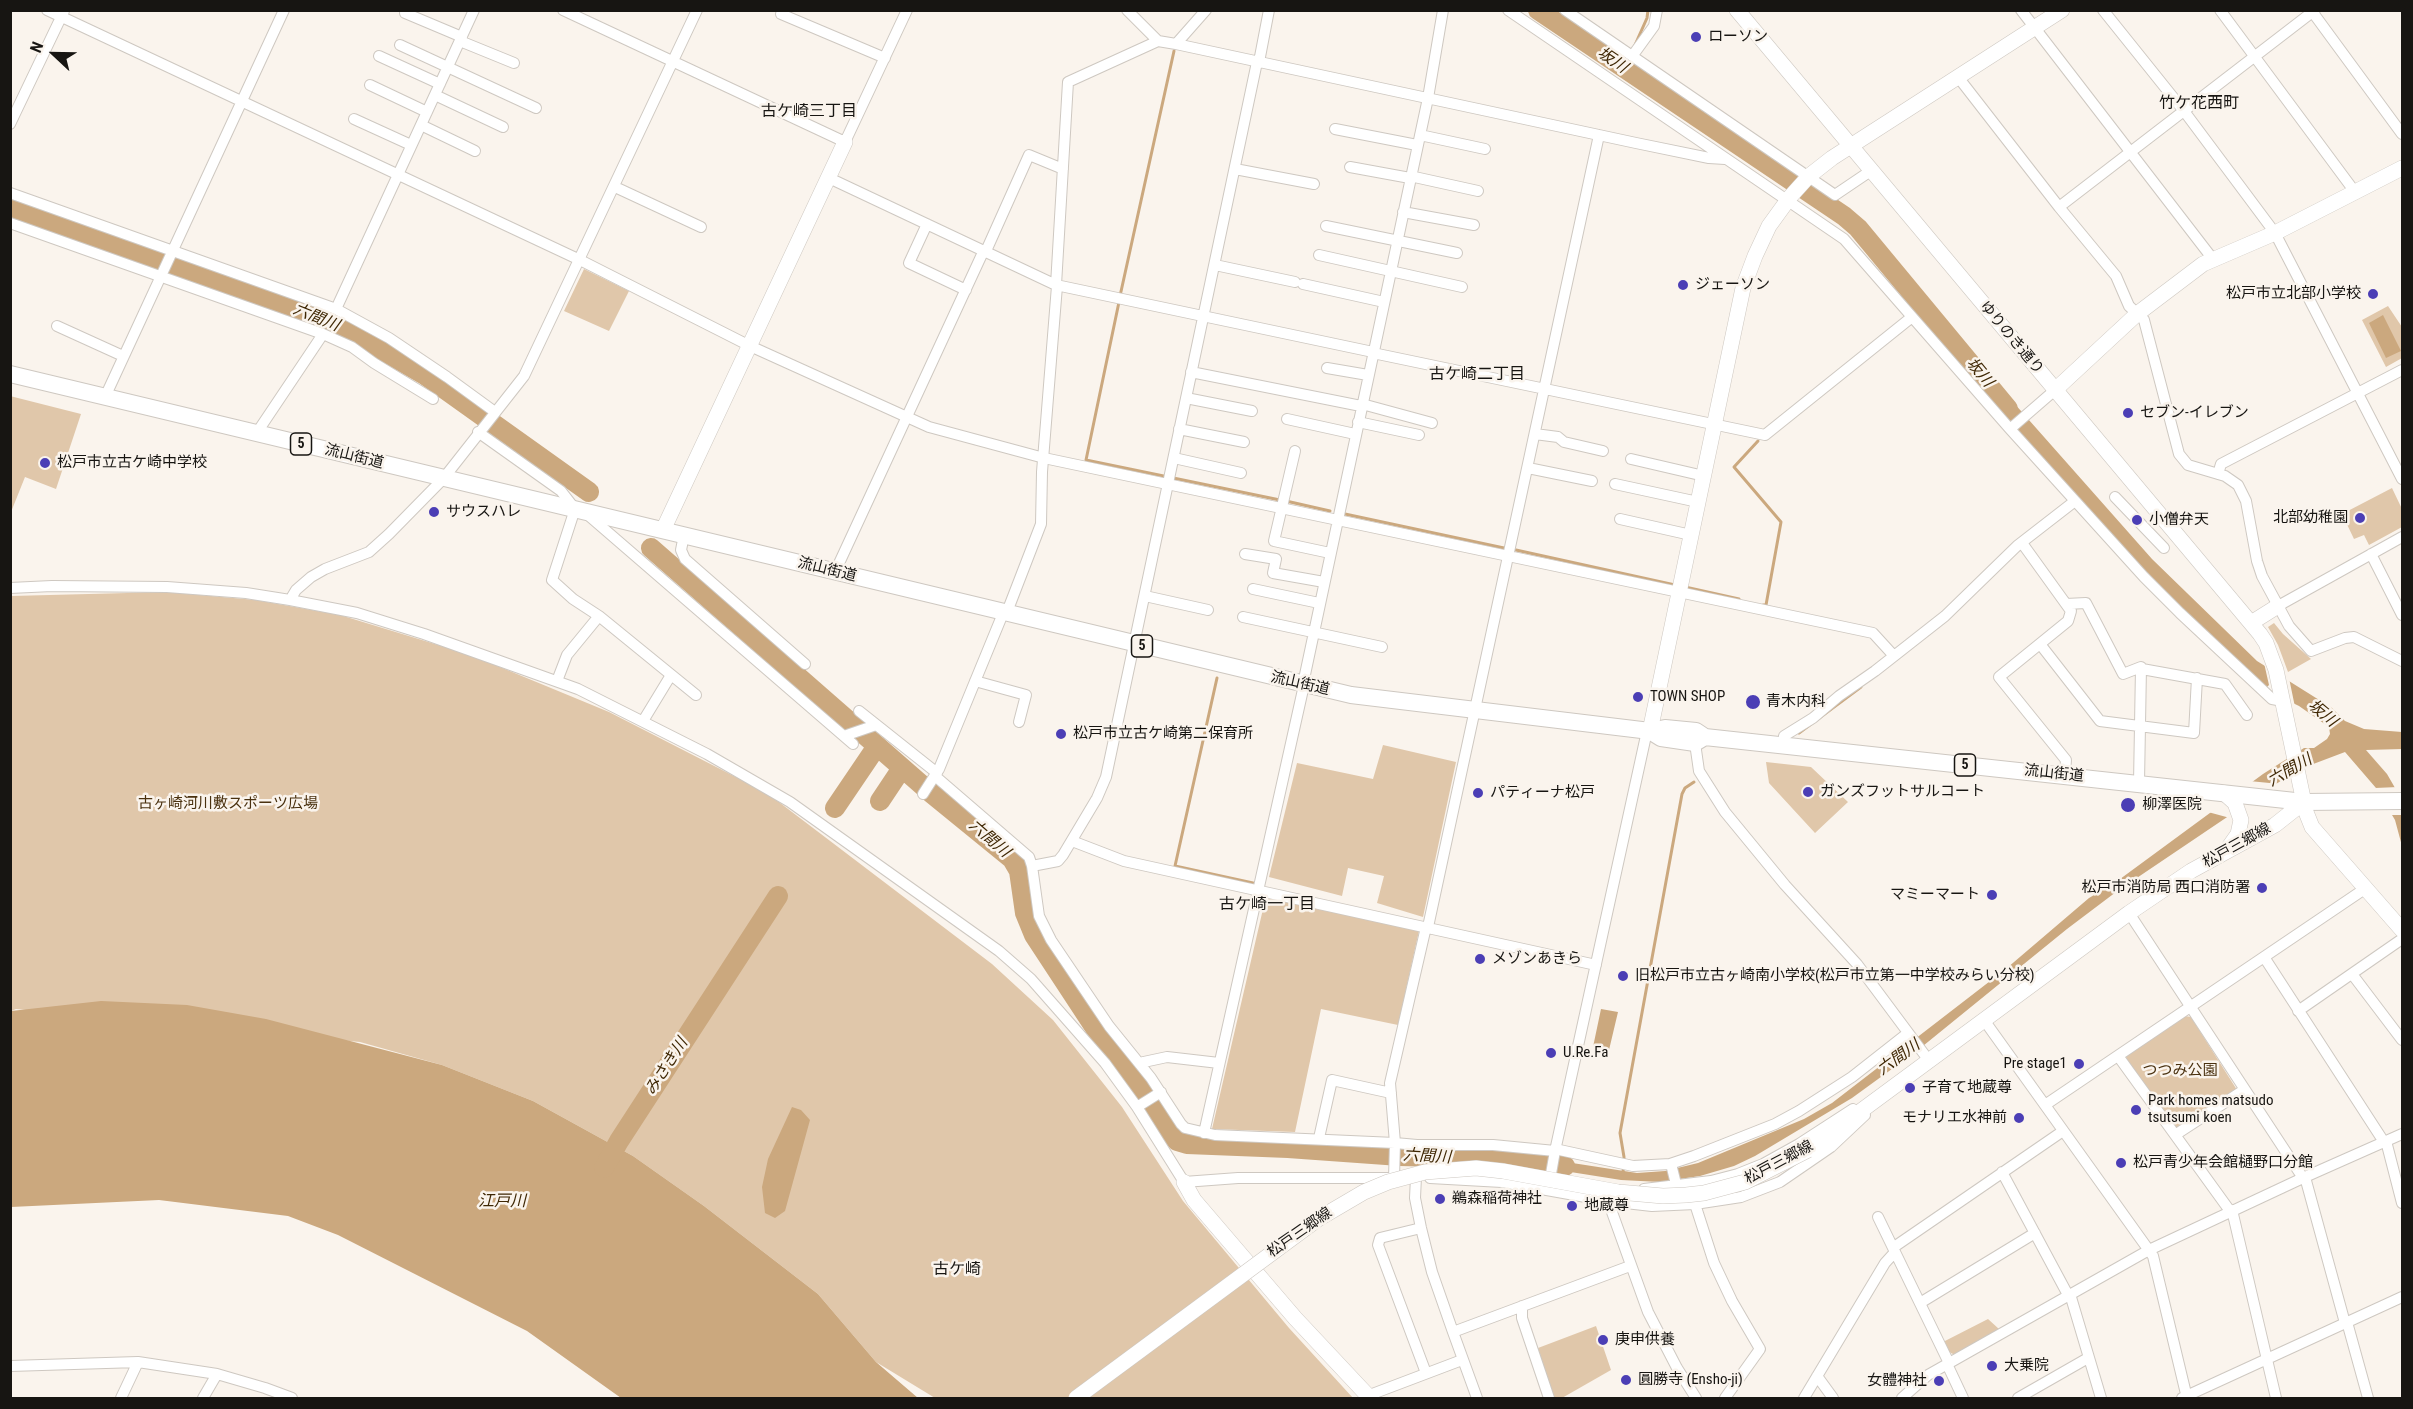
<!DOCTYPE html>
<html>
<head>
<meta charset="utf-8">
<style>
	body { margin:0 }
	#map { position:relative; width:2413px; height:1409px; overflow:hidden; background:#faf4ed; font-family:"Roboto Condensed",sans-serif }
	canvas { display:block }
	.frame { position:absolute; inset:0; border:12px solid #171512; pointer-events:none }
	.north { position:absolute; left:24px; top:24px; width:60px; height:60px; -webkit-text-stroke:4px #faf4ed; paint-order:stroke; rotate:292deg; font-size:16px; font-weight:700; line-height:24px; text-align:center; color:#171512 }
	.north::after { content:''; display:block; margin:auto; width:21px; height:27px; background:#171512; clip-path:polygon(50% 0,100% 100%,50% 72%,0 100%) }
</style>
</head>
<body>
<div id="map">
<canvas width="2413" height="1409"></canvas>
<div class="frame"></div>
<div class="north">N</div>
</div>
<script>
const g = document.querySelector('canvas').getContext('2d');
g.lineJoin = 'round';
function paint(path, color) {
  g.fillStyle = color;
  g.fill(path, 'evenodd');
}
function toPath(rows) {
  const path = new Path2D();
  for (const r of rows) {
    path.moveTo(r[0], r[1]);
    for (let i = 2; i < r.length; i += 2) path.lineTo(r[i], r[i + 1]);
  }
  return path;
}
function stroke(path, color, width, dash) {
  g.strokeStyle = color;
  g.lineWidth = width;
  g.lineCap = dash ? 'butt' : 'round';
  g.setLineDash(dash || []);
  g.stroke(path);
}
function label(font, color, halo, rows, align = 'center') {
  g.font = font + ' "Roboto Condensed","Noto Sans JP",sans-serif';
  g.lineWidth = 5;
  g.setLineDash([]);
  g.textBaseline = 'middle';
  g.strokeStyle = halo;
  g.fillStyle = color;
  for (const [text, x, y, turn = 0] of rows) {
    g.save();
    g.translate(x, y);
    g.rotate((+turn || 0) * Math.PI / 180);
    g.textAlign = isNaN(turn) ? turn : align;
    if (halo) g.strokeText(text, 0, 0);
    g.fillText(text, 0, 0);
    g.restore();
  }
}
paint(toPath([
	[584,269,629,291,609,331,564,311],
	[2388,306,2402,327,2402,358,2386,367,2362,320],
	[10,396,81,414,56,489,25,477,11,512],
	[2392,488,2402,509,2402,527,2369,545,2364,535,2354,539,2342,514],
	[166,592,256,600,340,615,471,655,609,712,767,793,992,964,1053,1020,1122,1107,1183,1201,1289,1328,1353,1398,935,1398,876,1362,818,1294,704,1206,633,1156,533,1101,442,1065,360,1042,16,1009,11,1011,11,596],
	[2274,623,2283,634,2311,659,2288,672,2278,645,2268,627],
	[1383,745,1456,762,1423,917,1377,903,1384,876,1348,868,1342,896,1269,877,1297,763,1373,779],
	[1766,762,1811,767,1848,802,1815,833,1769,783],
	[1266,896,1419,931,1398,1025,1321,1009,1295,1132,1212,1129],
	[2185,1016,2191,1017,2237,1090,2179,1129,2173,1128,2126,1058,2127,1055],
	[1988,1319,1999,1329,1957,1356,1947,1351,1943,1342],
	[1596,1326,1611,1370,1562,1398,1554,1398,1538,1348]
]), '#e0c7aa');
paint(toPath([
	[2383,315,2401,351,2386,358,2369,323],
	[1998,385,2152,559,2257,661,2332,708,2345,721,2364,729,2402,732,2402,749,2366,750,2387,774,2402,800,2402,846,2395,820,2376,788,2345,752,2308,766,2288,776,2116,892,2067,929,1918,1050,1852,1098,1755,1156,1734,1166,1700,1176,1660,1182,1621,1180,1539,1167,1540,1158,1637,1173,1665,1171,1698,1163,1804,1119,1832,1103,2007,968,2089,898,2116,882,2263,774,2304,748,2314,748,2327,739,2330,734,2329,727,2299,706,2266,690,2208,635,2104,528,1985,396],
	[101,1001,187,1005,266,1019,442,1065,533,1101,633,1156,704,1206,818,1294,876,1362,918,1398,621,1398,527,1331,338,1235,288,1216,159,1200,11,1207,11,1011],
	[1601,1009,1618,1012,1609,1050,1593,1047],
	[792,1107,801,1110,810,1120,785,1211,775,1218,765,1213,762,1187,768,1159]
]), '#cba87e');
paint(toPath([
	[2264,663,2289,678,2295,707,2266,688,2269,685],
	[2249,781,2280,784,2230,818,2208,812],
	[2398,787,2402,796,2402,815,2391,815,2375,788]
]), '#faf4ed');
stroke(toPath([
	[1635,45,1647,18,1648,10],
	[1623,68,1629,56],
	[1120,296,1174,51],
	[1119,302,1086,460,1280,500],
	[1758,441,1734,467,1781,522,1766,605,1763,605],
	[1286,501,1330,511],
	[1345,514,1504,548],
	[1516,550,1675,585],
	[1685,587,1739,599],
	[1217,678,1175,866,1253,883],
	[1799,733,1861,687],
	[1623,1174,1624,1157,1620,1133,1682,794,1685,788,1694,782]
]), '#cba87e', 3);
stroke(toPath([
	[1538,10,1844,216,1858,228,2008,409],
	[10,208,335,323,425,375,589,492],
	[651,548,931,793,1012,859,1019,871,1025,913,1034,935,1097,1031,1145,1094,1171,1135,1177,1141,1187,1144,1288,1148,1400,1156,1487,1158,1565,1166],
	[880,801,902,768],
	[835,808,877,746],
	[604,1168,619,1141,778,896]
]), '#cba87e', 20);
const street = toPath([
	[47,10,580,260,750,346,929,427,1044,458,1873,633,1894,656],
	[563,10,845,142,907,10],
	[1127,10,1158,41,1176,44,1206,10],
	[1508,10,1844,239,2010,429,2144,577,2180,613,2272,699,2283,701],
	[1565,10,1835,195,1872,170],
	[2021,10,2212,258],
	[2103,10,2184,111,2275,233,2402,479],
	[2220,10,2355,192],
	[2311,10,2402,134],
	[405,13,462,37],
	[781,14,885,58],
	[460,41,514,63],
	[1176,44,1636,143,1709,158,1725,159],
	[400,45,536,108],
	[1633,55,1654,26,1657,10],
	[379,56,440,84],
	[1259,62,1269,10],
	[1958,77,2059,207,2116,276,2129,306,2144,320,2179,454,2188,465,2225,476,2238,485,2246,501,2257,561,2262,576,2289,626,2311,651,2345,638,2354,637,2402,661],
	[370,85,427,112],
	[435,95,503,127],
	[354,119,411,145],
	[10,124,64,11],
	[421,125,475,151],
	[1335,129,1417,145],
	[1420,135,1485,149],
	[1350,167,1410,178],
	[1235,169,1314,184],
	[1410,176,1478,191],
	[829,178,1056,285,1373,352],
	[615,187,701,227],
	[10,193,336,309,389,338,447,377,495,412],
	[2059,207,2315,10],
	[1403,212,1474,225],
	[10,223,323,334],
	[927,224,909,263,966,290],
	[1326,226,1457,253],
	[986,251,1029,155,1063,169],
	[1319,255,1462,287],
	[1215,265,1295,282],
	[1303,284,1384,302],
	[1056,285,1068,82,1158,41],
	[336,309,474,10],
	[57,326,123,356],
	[1373,353,1765,435,1912,317],
	[1327,368,1368,375],
	[1191,372,1361,406],
	[105,397,284,10],
	[1186,398,1252,411],
	[1362,404,1432,423],
	[1287,419,1355,434],
	[1358,422,1419,435],
	[1179,429,1244,442],
	[2010,429,2055,390],
	[478,432,561,491,575,509,552,580,573,599,599,616,567,655,557,681],
	[258,434,260,428,323,334,352,347,374,363,433,399],
	[1535,434,1558,437,1564,442,1603,451],
	[1295,451,1274,541,1330,553],
	[1174,458,1241,473],
	[1631,459,1704,476],
	[1528,468,1592,481],
	[2218,474,2221,464,2402,370],
	[1615,484,1698,502],
	[2115,497,2164,548],
	[588,515,853,744],
	[1620,519,1691,535],
	[684,535,681,550,685,559,805,664],
	[2022,543,2071,611,2068,621,1999,677,2066,760,2065,775],
	[1245,554,1276,559,1273,573,1324,582],
	[2371,554,2402,615],
	[835,572,984,250],
	[10,588,52,586,167,587,246,593,290,600,357,613,424,634,578,689,707,754,790,802,999,951,1031,979,1105,1063,1137,1107,1184,1182,1238,1178,1393,1178],
	[1253,589,1319,603],
	[1145,596,1208,610],
	[290,600,296,590,311,577,325,569,369,552,389,534,443,479,524,376,697,10],
	[2066,604,2086,603,2123,674,2141,667,2139,783],
	[2278,606,2402,537],
	[1007,612,1041,524,1042,472,1057,286],
	[599,616,696,695],
	[1243,617,1382,647],
	[2040,644,2100,721,2194,733,2197,678],
	[2142,669,2225,684,2247,715],
	[975,681,1026,695,1019,722],
	[1303,684,1428,98,1443,10],
	[859,711,937,773],
	[643,721,671,675],
	[844,736,876,725],
	[1695,743,1699,771,1725,812,1785,885,1857,964,1930,1062],
	[1783,746,1784,736,1813,718,1839,696,1875,671,1945,616,2017,546,2075,501],
	[935,776,1029,857,1032,866,1039,916,1051,940,1109,1026,1151,1078,1181,1124,1185,1128,1215,1135,1395,1143,1394,1178],
	[923,794,939,769,1004,611],
	[1072,841,1124,861,1596,965],
	[1032,866,1058,861,1063,855,1097,798,1106,777,1257,62],
	[2129,913,2303,1178],
	[1426,927,1390,1083,1395,1143,1417,1145,1493,1145,1555,1151],
	[1428,927,1599,135],
	[2264,957,2384,1142],
	[2352,974,2402,1040],
	[2298,1011,2402,939],
	[1984,1020,2153,1256,2187,1398],
	[2118,1056,2230,1211],
	[1139,1063,1167,1057,1219,1063],
	[2045,1105,2366,888],
	[1137,1107,1161,1092],
	[1204,1133,1304,685],
	[2175,1135,2244,1090],
	[1319,1138,1332,1080,1391,1093],
	[2386,1141,2402,1203],
	[1555,1149,1633,1166,1670,1164,1694,1156,1775,1124,1799,1111,1852,1077,1908,1033],
	[1671,1164,1678,1192],
	[2002,1172,2068,1295],
	[1416,1177,1415,1198,1421,1228,1432,1272,1453,1332,1630,1266],
	[2305,1177,2345,1323],
	[1430,1178,1502,1182,1608,1201,1652,1206,1695,1204,1741,1197,1780,1182,1831,1147,1865,1115],
	[1549,1185,1555,1151,1647,731],
	[1644,1189,1711,1181,1738,1174,1763,1164,1799,1144,1853,1109],
	[1608,1201,1648,1312,1677,1368,1696,1398],
	[1695,1204,1714,1263,1732,1301,1760,1349,1725,1398],
	[2232,1210,2276,1398],
	[1878,1217,1949,1363],
	[1421,1228,1380,1238,1378,1245,1426,1373],
	[1894,1247,2063,1131],
	[2070,1294,2101,1398],
	[1920,1303,2035,1233],
	[1522,1306,1522,1318,1549,1398],
	[2347,1322,2368,1398],
	[1453,1332,1477,1398],
	[1947,1364,1963,1398],
	[10,1366,138,1362,217,1374,265,1388,292,1398],
	[1817,1376,1833,1398],
	[1367,1396,1462,1360],
	[121,1398,138,1362],
	[203,1398,217,1374],
	[1804,1398,1885,1263,1895,1252],
	[1902,1398,1928,1375,2149,1250,2305,1177,2402,1134],
	[2018,1398,2088,1358],
	[2182,1398,2402,1297]
]);
const secondary = toPath([
	[1737,10,2260,634,2266,643,2276,670,2306,812,2312,827,2402,930],
	[2055,390,2137,314,2203,264,2275,233,2402,168],
	[663,530,845,142],
	[2251,623,2278,606],
	[1650,731,1743,288,1755,256,1769,226,1790,197,1809,176,1832,158,2062,10],
	[2224,793,2235,803,2241,820,2238,834,2226,851],
	[1808,1150,2129,913,2191,871,2275,825,2304,802],
	[1184,1182,1194,1200,1295,1318,1370,1398]
]);
const primary = toPath([
	[10,374,1351,695,1650,731,1665,728,1696,731,1705,737,2304,802,2402,801],
	[1653,733,1661,738,1695,743,1705,737]
]);
stroke(street, '#cec8c1', 12);
stroke(secondary, '#cec8c1', 16);
stroke(primary, '#cec8c1', 18);
stroke(street, '#fff', 10);
stroke(secondary, '#fff', 15);
stroke(primary, '#fff', 16);
const secondaryBridge = toPath([
	[1076,1398,1318,1219,1364,1192,1388,1182,1425,1172,1476,1168,1503,1171,1618,1192,1663,1196,1686,1195,1704,1193,1745,1182,1808,1150]
]);
stroke(secondaryBridge, '#cec8c1', 16, []);
stroke(secondaryBridge, '#fff', 15);
for (const [x, y, r, color] of [
	[1696,37,6,"#4b3eb5"],
	[1683,285,6,"#4b3eb5"],
	[2373,294,6,"#4b3eb5"],
	[2128,413,6,"#4b3eb5"],
	[45,463,6,"#4b3eb5"],
	[434,512,6,"#4b3eb5"],
	[2360,518,6,"#4b3eb5"],
	[2137,520,6,"#4b3eb5"],
	[1638,697,6,"#4b3eb5"],
	[1753,702,8,"#4b3eb5"],
	[1061,734,6,"#4b3eb5"],
	[1808,792,6,"#4b3eb5"],
	[1478,793,6,"#4b3eb5"],
	[2128,805,8,"#4b3eb5"],
	[2262,888,6,"#4b3eb5"],
	[1992,895,6,"#4b3eb5"],
	[1480,959,6,"#4b3eb5"],
	[1623,976,6,"#4b3eb5"],
	[1551,1053,6,"#4b3eb5"],
	[2079,1064,6,"#4b3eb5"],
	[1910,1088,6,"#4b3eb5"],
	[2136,1110,6,"#4b3eb5"],
	[2019,1118,6,"#4b3eb5"],
	[2121,1163,6,"#4b3eb5"],
	[1440,1199,6,"#4b3eb5"],
	[1572,1206,6,"#4b3eb5"],
	[1603,1340,6,"#4b3eb5"],
	[1992,1366,6,"#4b3eb5"],
	[1626,1380,6,"#4b3eb5"],
	[1939,1381,6,"#4b3eb5"]
]) {
  const dot = new Path2D();
  dot.arc(x, y, r, 0, 2 * Math.PI);
  g.fillStyle = color;
  g.fill(dot);
  stroke(dot, '#faf4ed', 2);
}
for (const [x, y, w] of [
	[301,444,21],
	[1142,646,21],
	[1965,765,21]
]) {
  const box = new Path2D();
  box.roundRect(x - w / 2, y - 11, w, 22, 4.5);
  g.fillStyle = '#faf4ed';
  g.fill(box);
  stroke(box, '#171512', 1.5);
}
label('bold 14px', '#171512', null, [
	["5",301,444],
	["5",1142,646],
	["5",1965,765]
]);
label('15px', '#171512', '#faf4ed', [
	["ローソン",1708,37],
	["ジェーソン",1695,285],
	["松戸市立北部小学校",2361,294,"right"],
	["セブン-イレブン",2140,413],
	["松戸市立古ケ崎中学校",57,463],
	["サウスハレ",446,512],
	["北部幼稚園",2348,518,"right"],
	["小僧弁天",2149,520],
	["TOWN SHOP",1650,697],
	["青木内科",1766,702],
	["松戸市立古ケ崎第二保育所",1073,734],
	["ガンズフットサルコート",1820,792],
	["パティーナ松戸",1490,793],
	["柳澤医院",2142,805],
	["松戸市消防局 西口消防署",2250,888,"right"],
	["マミーマート",1980,895,"right"],
	["メゾンあきら",1492,959],
	["旧松戸市立古ヶ崎南小学校(松戸市立第一中学校みらい分校)",1635,976],
	["U.Re.Fa",1563,1053],
	["Pre stage1",2067,1064,"right"],
	["子育て地蔵尊",1922,1088],
	["Park homes matsudo",2148,1101],
	["tsutsumi koen",2148,1118],
	["モナリエ水神前",2007,1118,"right"],
	["松戸青少年会館樋野口分館",2133,1163],
	["鵜森稲荷神社",1452,1199],
	["地蔵尊",1584,1206],
	["庚申供養",1615,1340],
	["大乗院",2004,1366],
	["圓勝寺 (Ensho-ji)",1638,1380],
	["女體神社",1927,1381,"right"]
], 'left');
label('15px', '#171512', '#faf4ed', [
	["ゆりのき通り",2011,338,50],
	["流山街道",354,457,14],
	["流山街道",827,570,14],
	["流山街道",1300,684,13],
	["流山街道",2054,774,6],
	["松戸三郷線",2237,846,-29],
	["松戸三郷線",1779,1163,-28],
	["松戸三郷線",1300,1233,-35]
]);
label('15px', '#4a310f', '#faf4ed', [
	["古ヶ崎河川敷スポーツ広場",228,804],
	["つつみ公園",2180,1071]
]);
label('italic 16px', '#3f2704', '#faf4ed', [
	["坂川",1612,61,34],
	["六間川",316,318,22],
	["坂川",1979,373,50],
	["坂川",2322,714,40],
	["六間川",2290,771,-30],
	["六間川",989,839,41],
	["六間川",1899,1058,-36],
	["みさき川",667,1067,-57],
	["六間川",1427,1157,3],
	["江戸川",502,1202]
]);
label('16px', '#171512', '#faf4ed', [
	["竹ケ花西町",2199,104],
	["古ケ崎三丁目",809,112],
	["古ケ崎二丁目",1477,375],
	["古ケ崎一丁目",1267,905],
	["古ケ崎",957,1270]
]);
</script>
</body>
</html>
